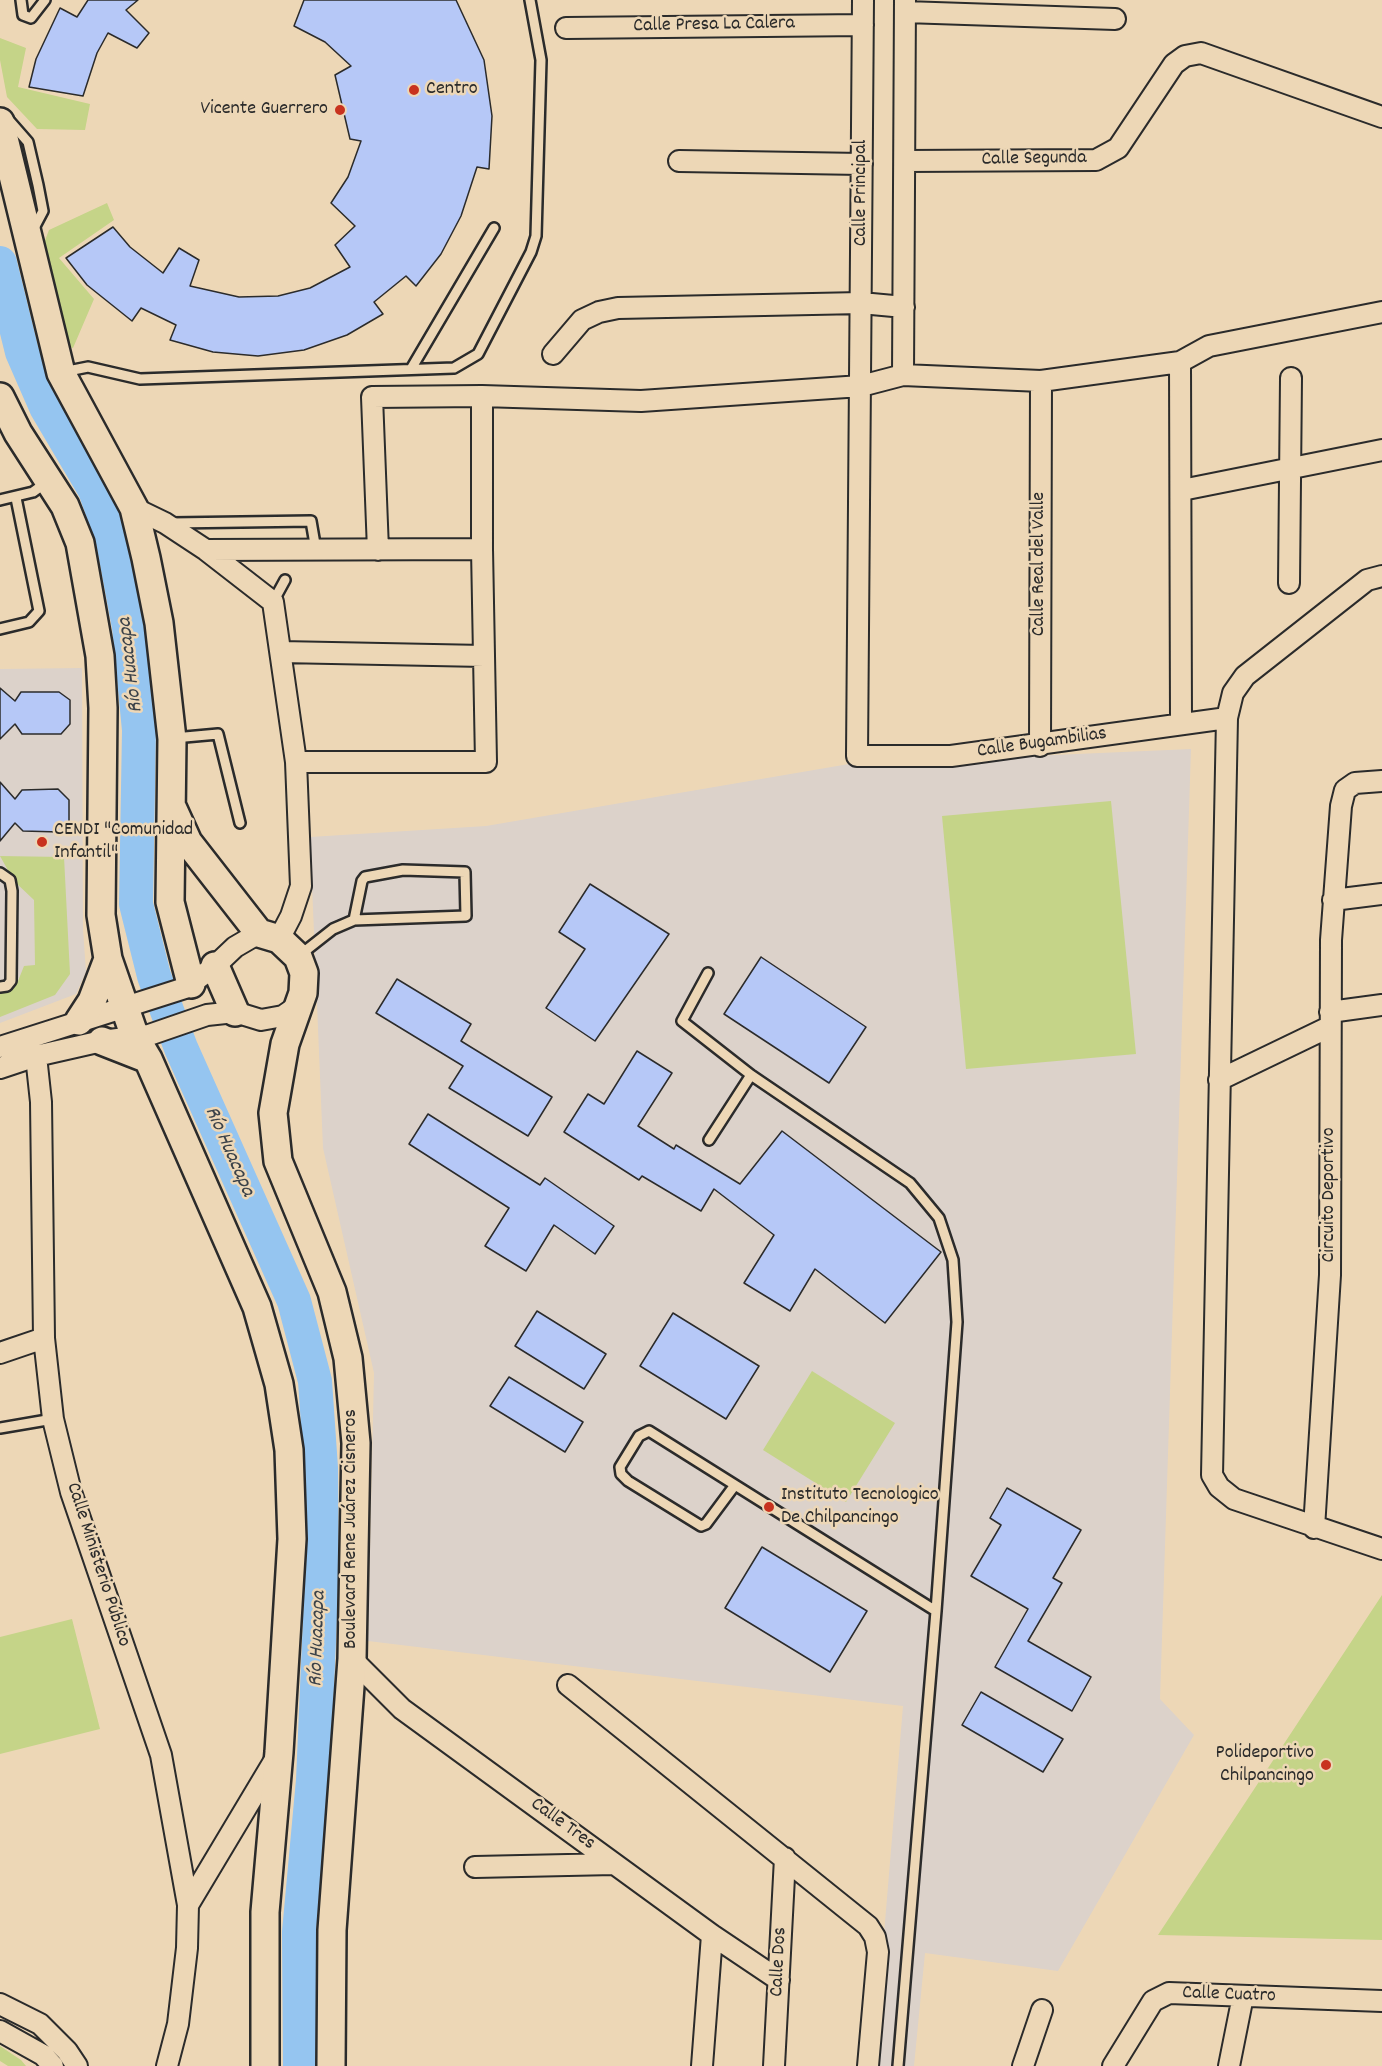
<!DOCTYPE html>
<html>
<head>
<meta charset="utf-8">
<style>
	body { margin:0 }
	canvas { display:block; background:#edd7b6 }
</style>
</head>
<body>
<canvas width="1382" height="2066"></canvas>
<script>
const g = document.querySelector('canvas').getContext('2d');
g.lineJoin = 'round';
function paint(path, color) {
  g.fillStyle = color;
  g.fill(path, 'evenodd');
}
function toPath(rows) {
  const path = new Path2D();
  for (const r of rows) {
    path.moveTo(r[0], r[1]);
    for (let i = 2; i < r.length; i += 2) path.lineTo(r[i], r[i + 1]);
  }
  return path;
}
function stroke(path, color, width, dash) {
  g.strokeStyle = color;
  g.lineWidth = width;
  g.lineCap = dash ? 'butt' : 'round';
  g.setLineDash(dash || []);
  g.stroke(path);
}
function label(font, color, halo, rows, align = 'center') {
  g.font = font + ' Dekko,sans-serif';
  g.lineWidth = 5;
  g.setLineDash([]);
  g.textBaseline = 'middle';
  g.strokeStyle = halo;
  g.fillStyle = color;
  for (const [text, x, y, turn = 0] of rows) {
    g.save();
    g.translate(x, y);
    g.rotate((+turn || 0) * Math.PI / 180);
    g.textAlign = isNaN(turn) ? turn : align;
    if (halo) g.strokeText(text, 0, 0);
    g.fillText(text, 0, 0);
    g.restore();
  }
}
paint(toPath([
	[82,668,83,929,86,972,76,994,0,1023,0,669],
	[1191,749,1160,1699,1194,1735,1058,1971,925,1953,914,2066,873,2066,903,1706,368,1641,374,1373,323,1148,310,837,486,826,849,764]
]), '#dcd2ca');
paint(toPath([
	[0,38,26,48,18,87,90,104,85,130,37,129,7,97,0,60],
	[107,203,114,220,59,258,94,299,73,348,64,345,41,262,44,243,49,230],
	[1111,801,1136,1054,966,1069,942,816],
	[0,856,64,857,70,974,55,995,0,1017,0,993,18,981,24,966,35,965,34,900,14,881],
	[812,1371,895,1423,846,1502,763,1450],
	[1382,1595,1382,1940,1158,1935],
	[72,1619,100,1729,0,1754,0,1637],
	[0,2046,21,2060,26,2066,8,2066,0,2061]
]), '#c5d488');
stroke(toPath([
	[0,263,22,352,46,407,95,490,113,542,129,627,139,730,136,904,154,976,181,1048,294,1301,315,1381,321,1468,322,1572,313,1780,299,1932,300,2066]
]), '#95c5f0', 34);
const building = toPath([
	[88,0,138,0,126,10,149,33,137,48,108,33,97,53,83,96,29,87,36,59,60,8,77,17,88,0],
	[304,0,456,0,484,60,492,116,489,169,477,167,461,216,441,254,416,286,406,276,374,302,383,314,347,335,304,350,258,356,213,352,170,340,176,325,141,308,132,321,87,285,66,258,113,227,130,247,163,273,179,248,199,260,190,286,239,297,278,296,310,288,350,267,335,245,355,226,331,203,348,177,361,141,350,139,335,75,351,66,325,42,294,26,304,0],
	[0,688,15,701,21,692,59,692,70,700,70,724,61,734,22,734,15,724,0,739,0,688],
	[0,782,15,799,22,790,58,789,69,800,69,823,60,832,23,831,15,823,0,841,0,782],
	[590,884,669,934,595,1041,546,1008,585,949,559,932,590,884],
	[761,957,866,1027,829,1083,724,1014,761,957],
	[397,979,471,1024,461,1041,552,1097,528,1136,449,1088,463,1066,376,1013,397,979],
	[637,1051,672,1073,638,1126,674,1149,676,1145,740,1184,782,1131,941,1252,885,1323,815,1269,790,1311,744,1283,774,1235,714,1189,701,1211,642,1176,639,1180,564,1132,588,1094,604,1104,637,1051],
	[428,1114,540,1185,545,1178,614,1226,595,1254,554,1225,526,1271,485,1246,509,1208,409,1144,428,1114],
	[537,1311,606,1354,584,1389,515,1346,537,1311],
	[673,1313,759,1366,726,1419,640,1366,673,1313],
	[509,1377,583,1422,565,1452,490,1406,509,1377],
	[1007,1488,1081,1530,1053,1578,1062,1583,1028,1641,1091,1677,1072,1711,995,1667,1028,1609,971,1576,1001,1525,990,1518,1007,1488],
	[762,1547,867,1611,830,1672,725,1608,762,1547],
	[981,1692,1063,1739,1043,1772,962,1725,981,1692]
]);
paint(building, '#b6c8f7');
stroke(building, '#2b2b2b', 1.5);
const lane = toPath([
	[21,0,23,15,31,18,45,0],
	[7,118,28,142,38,185,43,211,33,230],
	[411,369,494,228],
	[63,372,88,367,140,379,454,368,478,354,531,252,536,236,541,60,530,0],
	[0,500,33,492,47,482],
	[172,523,311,521,316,550],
	[273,602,285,580],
	[0,629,29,622,39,611,16,498],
	[174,738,218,734,240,823],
	[0,873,10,880,12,891,11,981,7,986,0,987],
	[300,955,333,929,354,920,466,916,465,872,403,870,365,877,362,881,354,920],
	[708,973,682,1021,751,1075,910,1183,939,1218,953,1260,957,1322,936,1611,898,2066],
	[709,1140,751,1075],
	[0,1428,53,1419],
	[735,1485,706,1524,701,1526,628,1481,621,1474,620,1467,639,1436,649,1431,735,1485,936,1611]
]);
const street = toPath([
	[863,0,857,756,951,756,1227,718],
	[905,12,1115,19],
	[566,28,863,25],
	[679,161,862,164],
	[905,161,1096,160,1118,148,1174,64,1185,56,1201,53,1382,117],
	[553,354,582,320,599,312,618,308,861,303,904,307],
	[1180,362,1181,724],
	[903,375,905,0],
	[1182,490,1382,450],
	[134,508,165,523,206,550,273,602,296,762,301,886,291,916,279,939],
	[206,550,482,549],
	[378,550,372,397,482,396,641,401,861,386,903,375,1041,381,1180,362,1209,346,1382,312],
	[1382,576,1367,580,1245,676,1233,693,1227,718,1212,1475,1219,1487,1234,1499,1382,1549],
	[1289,583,1291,378],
	[281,652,484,656],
	[1040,746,1041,381],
	[296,762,486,762,482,549,482,396],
	[1333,900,1382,894],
	[1330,1012,1382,1005],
	[0,1047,185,988,215,966,235,947,259,933],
	[36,1056,41,1102,44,1338,53,1419,71,1492,161,1755,188,1905,187,1948,178,2024,167,2066],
	[0,1068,36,1056,102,1041,149,1035,207,1015,235,1012,261,1020,283,1016,296,1007],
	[1219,1080,1329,1027],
	[0,1353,44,1338],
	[1314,1528,1330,1275,1331,940,1341,806,1345,790,1355,783,1382,781],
	[352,1659,402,1709,712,1935,779,1980],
	[568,1685,868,1926,875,1937,878,1952,868,2066],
	[475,1867,614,1864],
	[188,1905,276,1758],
	[0,2004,40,2024,67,2051,77,2066],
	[0,2031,43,2055,53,2066],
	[702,2066,712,1935],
	[774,2066,785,1858],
	[1023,2066,1042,2010],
	[1113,2066,1153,2001,1169,1993,1382,2001],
	[1229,2066,1243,1996]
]);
const secondary = toPath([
	[0,122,61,373,134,508,146,558,159,623,172,739,170,902,191,984],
	[0,397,18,433,65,506,80,543,100,656,103,708,101,915,108,959,135,1037,148,1059,257,1307,279,1384,289,1450,292,1539,279,1752,265,1912,265,2066],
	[173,809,188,842,241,910,259,933,279,939,298,957,304,973,303,993,285,1044,273,1113,278,1161,332,1292,348,1358,356,1443,352,1659,332,1930,331,2066],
	[215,966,235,1012],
	[79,1021,92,1001,108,959],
	[102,1041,148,1059]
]);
stroke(lane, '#2b2b2b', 14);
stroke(street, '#2b2b2b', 24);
stroke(secondary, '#2b2b2b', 32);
stroke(lane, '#edd7b6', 9);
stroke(street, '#edd7b6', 20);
stroke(secondary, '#edd7b6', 27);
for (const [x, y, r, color] of [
	[414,90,6,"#c8321e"],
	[340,110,6,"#c8321e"],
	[42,842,6,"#c8321e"],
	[769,1507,6,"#c8321e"],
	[1326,1765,6,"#c8321e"]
]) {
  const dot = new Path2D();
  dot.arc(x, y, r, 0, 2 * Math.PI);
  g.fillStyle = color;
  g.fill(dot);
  stroke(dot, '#edd7b6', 2);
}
label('20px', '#2b2b2b', '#edd7b6', [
	["Calle Presa La Calera",714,26,-1],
	["Calle Segunda",1034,160,-1],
	["Calle Principal",862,193,-90],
	["Calle Real del Valle",1040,564,-90],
	["Calle Bugambilias",1042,744,-8],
	["Circuito Deportivo",1330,1195,-90],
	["Boulevard Rene Juárez Cisneros",352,1529,-90],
	["Calle Ministerio Público",97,1565,72],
	["Calle Tres",562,1825,36],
	["Calle Dos",780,1962,-87],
	["Calle Cuatro",1229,1996,2]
]);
label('20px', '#2b2b2b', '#edd7b6', [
	["Centro",426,90],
	["Vicente Guerrero",328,110,"right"],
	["CENDI \"Comunidad",54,831],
	["Infantil\"",54,854],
	["Instituto Tecnologico",781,1496],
	["De Chilpancingo",781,1519],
	["Polideportivo",1314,1754,"right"],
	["Chilpancingo",1314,1777,"right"]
], 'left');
label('italic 21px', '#3b4249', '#edd7b6', [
	["Río Huacapa",132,665,-97],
	["Río Huacapa",228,1152,66],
	["Río Huacapa",319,1639,-88]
]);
</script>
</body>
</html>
